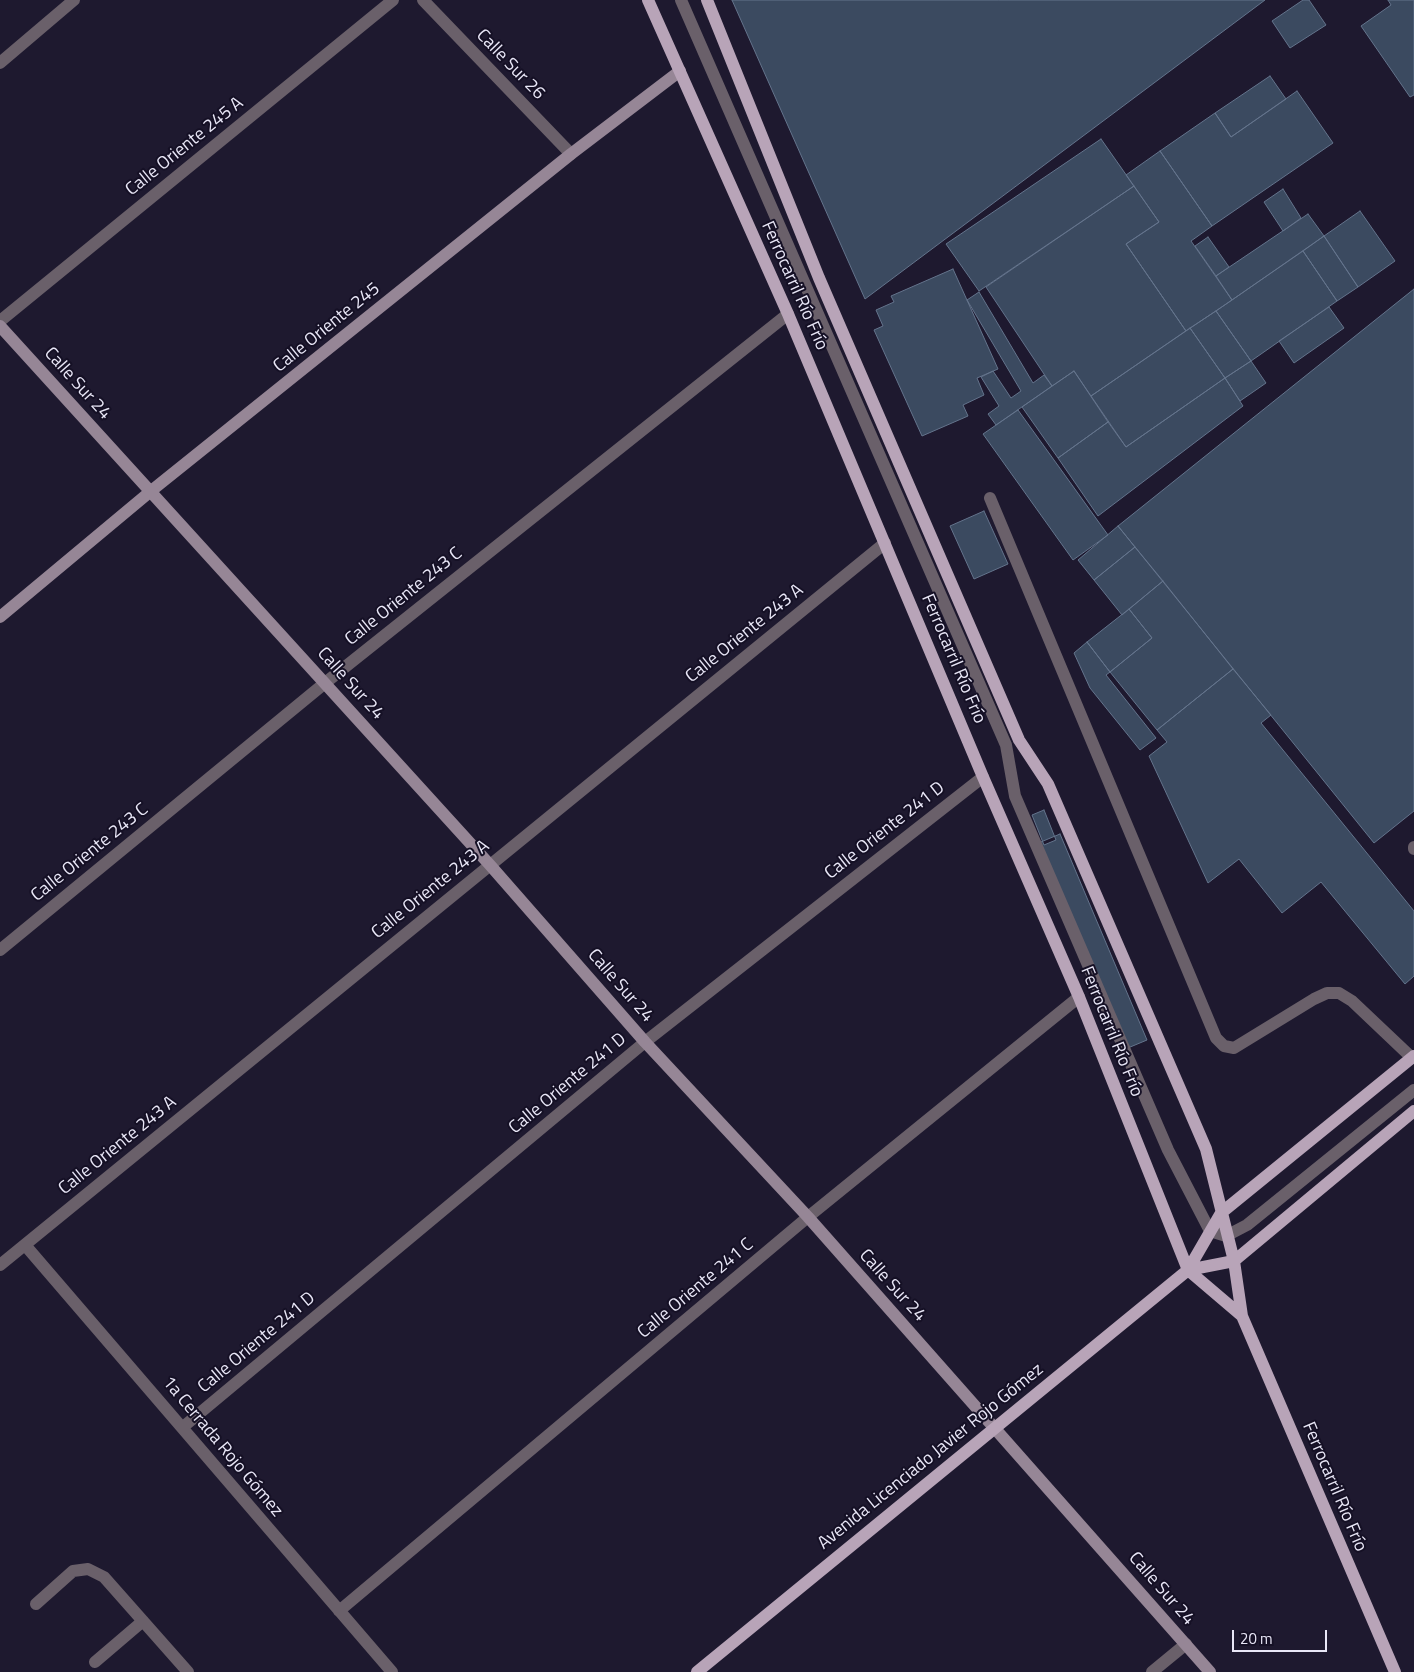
<!DOCTYPE html>
<html>
<head>
<meta charset="utf-8">
<style>
	body { margin:0 }
	#map { position:relative; width:1414px; height:1672px; overflow:hidden; background:#1e192f; font-family:"Titillium Web",sans-serif }
	canvas { display:block }
	.scale { position:absolute; left:1232px; top:1630px; width:95px; height:22px; box-sizing:border-box; border:2px solid #e9e7f7; border-top:0; padding-left:6px; font-size:15px; line-height:18px; white-space:nowrap; color:#e9e7f7; -webkit-text-stroke:4px #151025; paint-order:stroke }
</style>
</head>
<body>
<div id="map">
<canvas width="1414" height="1672"></canvas>
<div class="scale">20 m</div>
</div>
<script>
const g = document.querySelector('canvas').getContext('2d');
g.lineJoin = 'round';
function paint(path, color) {
  g.fillStyle = color;
  g.fill(path, 'evenodd');
}
function toPath(rows) {
  const path = new Path2D();
  for (const r of rows) {
    path.moveTo(r[0], r[1]);
    for (let i = 2; i < r.length; i += 2) path.lineTo(r[i], r[i + 1]);
  }
  return path;
}
function stroke(path, color, width, dash) {
  g.strokeStyle = color;
  g.lineWidth = width;
  g.lineCap = dash ? 'butt' : 'round';
  g.setLineDash(dash || []);
  g.stroke(path);
}
function label(font, color, halo, rows, align = 'center') {
  g.font = font + ' "Titillium Web",sans-serif';
  g.lineWidth = 4;
  g.setLineDash([]);
  g.textBaseline = 'middle';
  g.strokeStyle = halo;
  g.fillStyle = color;
  for (const [text, x, y, turn = 0] of rows) {
    g.save();
    g.translate(x, y);
    g.rotate((+turn || 0) * Math.PI / 180);
    g.textAlign = isNaN(turn) ? turn : align;
    if (halo) g.strokeText(text, 0, 0);
    g.fillText(text, 0, 0);
    g.restore();
  }
}
const building = toPath([
	[732,0,1265,0,865,299,732,0],
	[1303,0,1309,0,1326,25,1290,48,1272,21,1303,0],
	[1388,0,1414,0,1414,95,1410,97,1361,26,1391,5,1388,0],
	[1270,76,1286,99,1231,137,1215,113,1270,76],
	[1297,91,1333,143,1212,226,1160,151,1215,113,1231,137,1297,91],
	[1101,139,1134,186,979,291,946,244,1101,139],
	[1160,151,1212,226,1191,241,1232,300,1186,331,1126,244,1159,222,1126,175,1160,151],
	[1134,186,1159,222,1126,244,1186,331,1091,396,1074,371,1052,386,986,287,1134,186],
	[1283,189,1301,218,1283,231,1264,202,1283,189],
	[1360,211,1395,261,1358,287,1324,236,1360,211],
	[1308,214,1324,236,1232,300,1216,276,1308,214],
	[1324,236,1358,287,1337,301,1303,251,1324,236],
	[1208,237,1229,267,1216,276,1195,246,1208,237],
	[1303,251,1337,301,1251,361,1216,311,1303,251],
	[953,269,998,369,977,378,984,395,963,405,968,416,922,436,874,330,883,326,876,310,894,302,891,296,953,269],
	[1414,289,1414,811,1374,843,1118,526,1414,289],
	[979,292,1033,383,1044,375,1052,386,996,425,988,414,999,406,981,377,993,371,1011,398,1021,391,967,300,979,292],
	[1329,307,1344,328,1294,363,1279,341,1329,307],
	[1216,311,1251,361,1225,378,1190,328,1216,311],
	[1190,328,1225,378,1126,447,1091,396,1190,328],
	[1251,361,1266,383,1240,401,1225,378,1251,361],
	[1074,371,1108,422,1058,458,1022,407,1074,371],
	[1225,378,1243,406,1098,516,1058,458,1108,422,1126,447,1225,378],
	[1018,410,1108,535,1073,560,983,434,1018,410],
	[984,511,1008,564,974,579,950,526,984,511],
	[1118,526,1135,547,1094,580,1078,560,1118,526],
	[1135,547,1163,581,1122,615,1094,580,1135,547],
	[1163,581,1233,669,1157,730,1110,672,1152,638,1129,609,1163,581],
	[1129,609,1152,638,1110,672,1087,642,1129,609],
	[1087,642,1110,672,1106,675,1156,738,1140,750,1090,688,1074,653,1087,642],
	[1233,669,1271,715,1261,723,1414,911,1414,976,1405,984,1321,882,1282,913,1239,859,1208,883,1149,756,1167,742,1157,730,1233,669],
	[1044,810,1056,840,1044,845,1032,815,1044,810],
	[1060,834,1147,1040,1123,1050,1036,844,1060,834]
]);
paint(building, '#3b4a60');
stroke(building, '#64748c', 1);
stroke(toPath([
	[681,0,1006,745,1015,796,1168,1150,1210,1231,1226,1236,1247,1225,1414,1090],
	[990,498,1216,1038,1224,1046,1234,1048,1314,999,1327,993,1339,993,1352,1001,1412,1058],
	[1414,847,1414,849]
]), '#6a606a', 12);
stroke(toPath([
	[423,0,571,154],
	[0,63,74,0],
	[0,321,393,0],
	[0,950,325,683,788,314],
	[25,1245,392,1672],
	[0,1265,885,543],
	[183,1427,645,1042,983,777],
	[36,1604,73,1571,88,1569,104,1577,188,1672],
	[339,1611,808,1217,1079,997],
	[95,1662,143,1621],
	[1152,1672,1186,1644]
]), '#6a606a', 12);
stroke(toPath([
	[0,326,490,865,645,1042,808,1217,1210,1672],
	[0,617,151,491,571,154,680,71]
]), '#968696', 12);
stroke(toPath([
	[648,0,788,314,983,777,1079,997,1188,1270,1242,1316],
	[707,0,819,278,1019,740,1048,784,1206,1149,1234,1261,1242,1316,1395,1672],
	[1188,1270,1234,1261,1414,1111],
	[697,1672,1188,1270,1221,1213,1414,1056]
]), '#b8a4b8', 12);
label('18px', '#e9e7f7', '#151025', [
	["Calle Sur 26",510,65,46],
	["Calle Oriente 245 A",185,147,-39],
	["Ferrocarril Río Frío",794,286,66],
	["Calle Oriente 245",327,328,-39],
	["Calle Sur 24",77,384,48],
	["Calle Oriente 243 C",404,597,-39],
	["Calle Oriente 243 A",745,634,-39],
	["Ferrocarril Río Frío",953,659,67],
	["Calle Sur 24",350,684,48],
	["Calle Oriente 241 D",885,831,-38],
	["Calle Oriente 243 C",90,853,-39],
	["Calle Oriente 243 A",431,890,-39],
	["Calle Sur 24",620,986,49],
	["Ferrocarril Río Frío",1111,1032,68],
	["Calle Oriente 241 D",568,1084,-40],
	["Calle Oriente 243 A",118,1146,-39],
	["Calle Sur 24",892,1286,48],
	["Calle Oriente 241 C",696,1289,-40],
	["Calle Oriente 241 D",257,1343,-40],
	["1a Cerrada Rojo Gómez",222,1447,50],
	["Avenida Licenciado Javier Rojo Gómez",931,1457,-39],
	["Ferrocarril Río Frío",1334,1487,67],
	["Calle Sur 24",1161,1589,49]
]);
</script>
</body>
</html>
